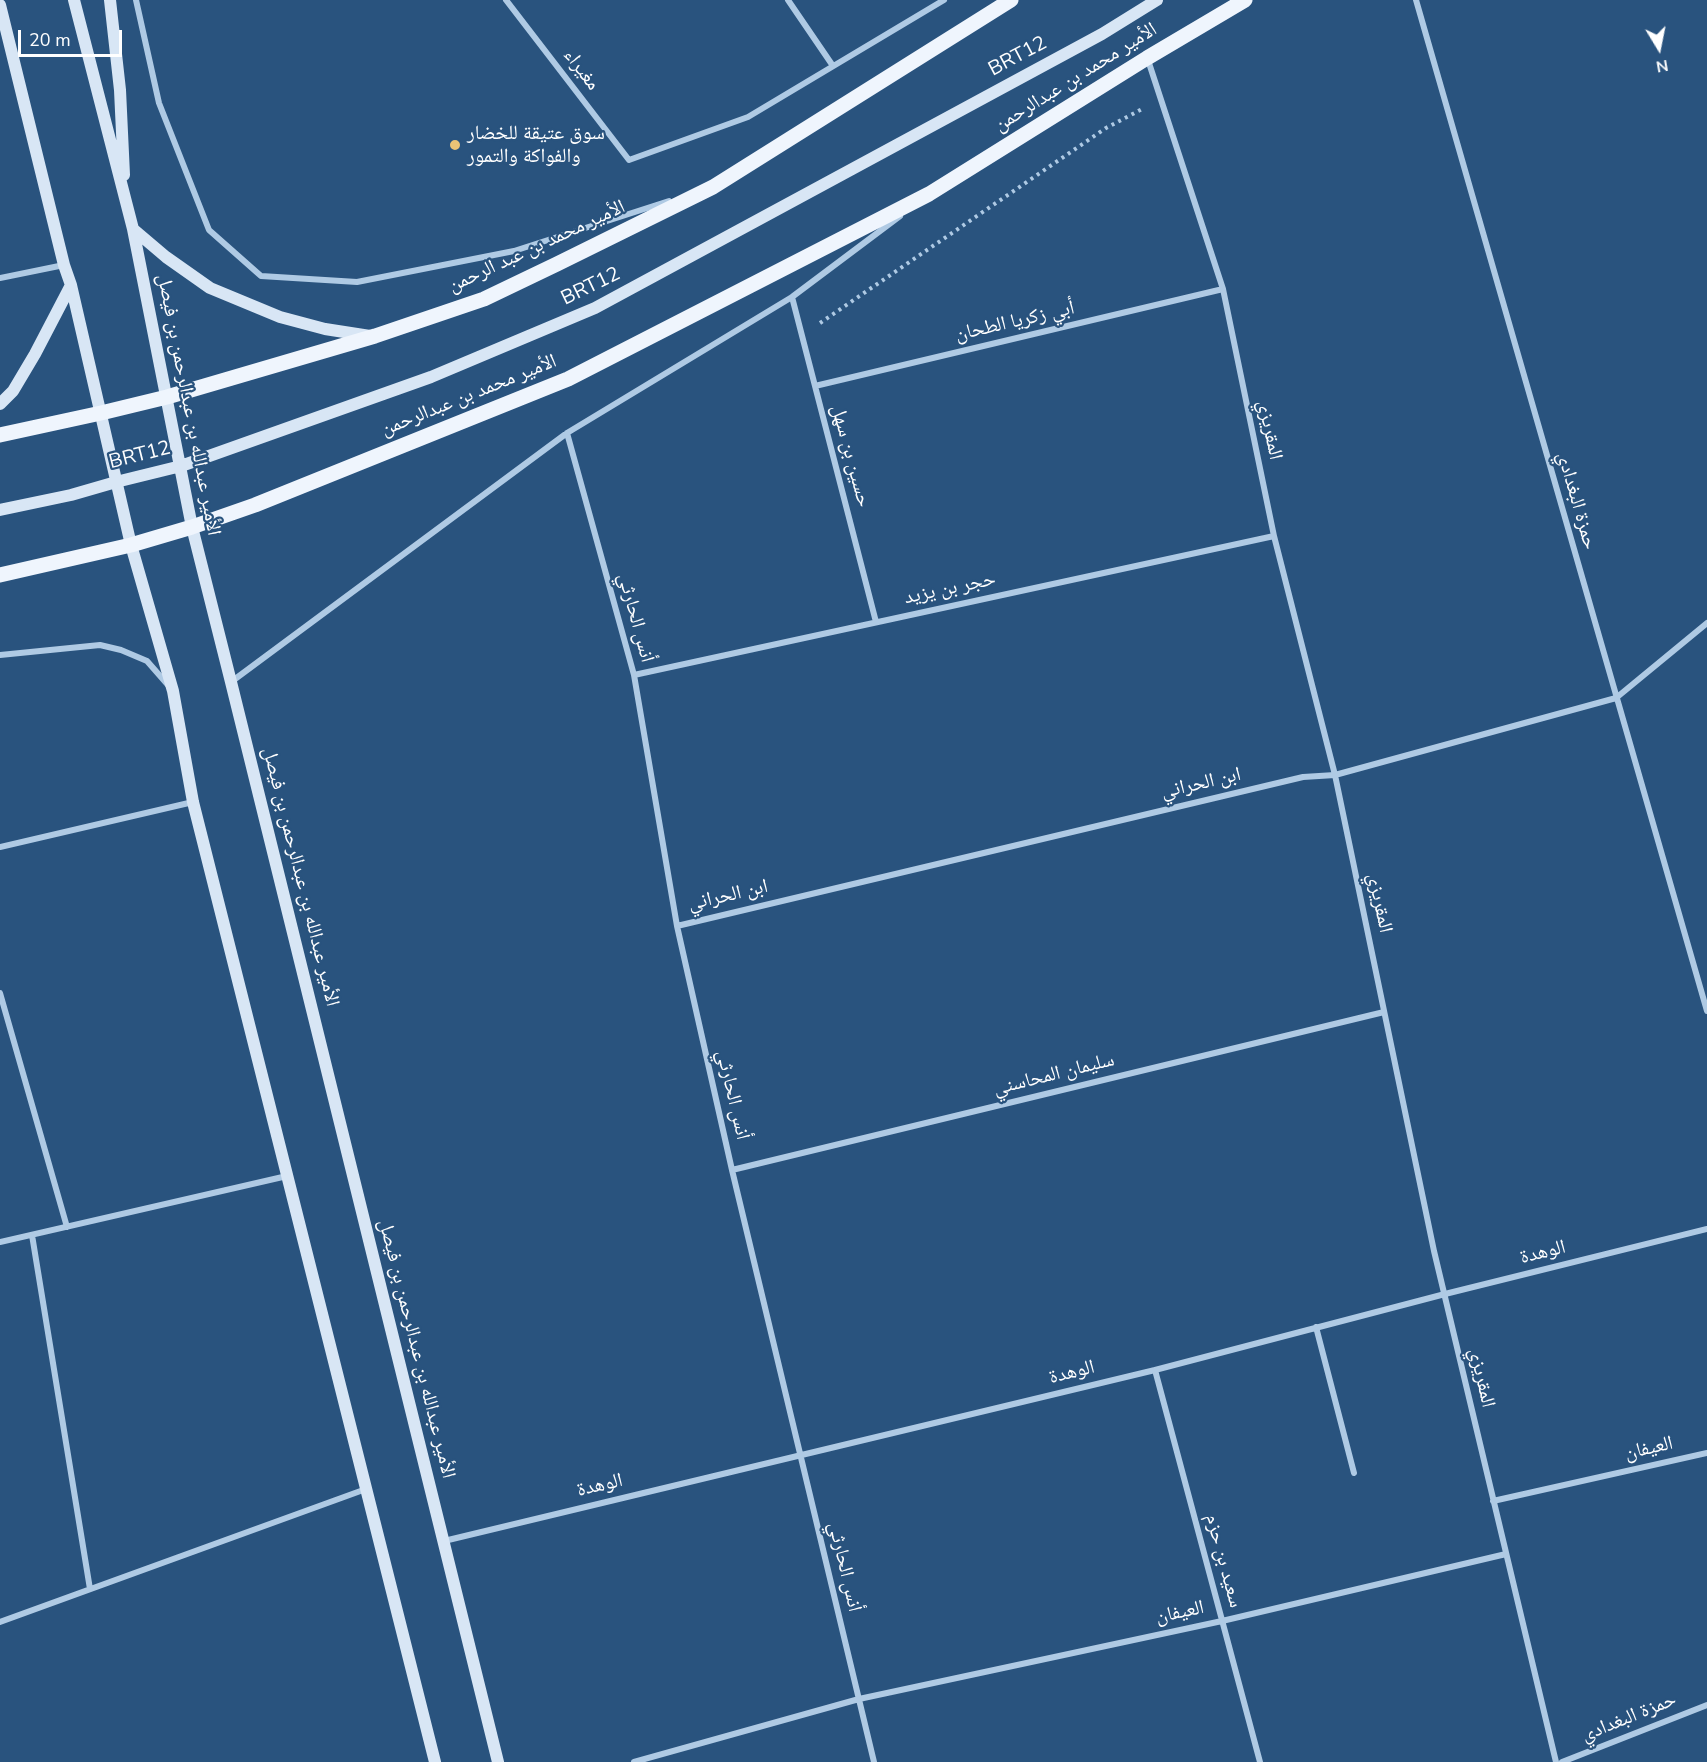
<!DOCTYPE html>
<html>
<head>
<meta charset="utf-8">
<style>
	body { margin:0 }
	#map { position:relative; width:1707px; height:1762px; overflow:hidden; background:#29537e; font-family:"Nunito Sans",sans-serif }
	canvas { display:block }
	.north { position:absolute; left:1629px; top:18px; width:60px; height:60px; -webkit-text-stroke:4px #29537e; paint-order:stroke; rotate:170deg; font-size:16px; font-weight:700; line-height:24px; text-align:center; color:#fff }
	.north::after { content:''; display:block; margin:auto; width:21px; height:27px; background:#fff; clip-path:polygon(50% 0,100% 100%,50% 72%,0 100%) }
	.scale { position:absolute; left:18px; top:30px; width:104px; height:27px; box-sizing:border-box; border:3px solid #fff; border-top:0; padding-left:8px; font-size:18px; line-height:21px; white-space:nowrap; color:#fff; -webkit-text-stroke:4px #29537e; paint-order:stroke }
</style>
</head>
<body>
<div id="map">
<canvas width="1707" height="1762"></canvas>
<div class="north">N</div>
<div class="scale">20 m</div>
</div>
<script>
const g = document.querySelector('canvas').getContext('2d');
g.lineJoin = 'round';
function toPath(rows) {
  const path = new Path2D();
  for (const r of rows) {
    path.moveTo(r[0], r[1]);
    for (let i = 2; i < r.length; i += 2) path.lineTo(r[i], r[i + 1]);
  }
  return path;
}
function stroke(path, color, width, dash) {
  g.strokeStyle = color;
  g.lineWidth = width;
  g.lineCap = dash ? 'butt' : 'round';
  g.setLineDash(dash || []);
  g.stroke(path);
}
function label(font, color, halo, rows, align = 'center') {
  g.font = font + ' "Nunito Sans","Noto Naskh Arabic",sans-serif';
  g.lineWidth = 4.5;
  g.setLineDash([]);
  g.textBaseline = 'middle';
  g.strokeStyle = halo;
  g.fillStyle = color;
  for (const [text, x, y, turn = 0] of rows) {
    g.save();
    g.translate(x, y);
    g.rotate((+turn || 0) * Math.PI / 180);
    g.textAlign = isNaN(turn) ? turn : align;
    if (halo) g.strokeText(text, 0, 0);
    g.fillText(text, 0, 0);
    g.restore();
  }
}
stroke(toPath([
	[820,323,1106,128,1144,108]
]), '#afcae4', 4, [3, 4.5]);
stroke(toPath([
	[136,0,159,103,209,230,261,276,357,282,514,251,669,201],
	[506,0,629,160,748,117,944,0],
	[788,0,833,66],
	[1416,0,1707,1011],
	[1148,60,1223,289,1274,536,1335,775,1434,1251,1556,1762],
	[0,278,64,265],
	[792,297,876,622],
	[815,386,1223,289],
	[567,433,634,675,677,926,732,1170,874,1762],
	[0,655,100,645,121,650,147,661,168,685],
	[634,675,1274,536],
	[231,682,567,433,792,297,900,216],
	[0,847,193,802],
	[677,926,1303,777,1335,775,1616,698,1707,623],
	[0,993,67,1227],
	[732,1170,1384,1012],
	[32,1235,90,1589],
	[0,1242,287,1176],
	[1316,1327,1354,1473],
	[1155,1370,1260,1762],
	[1493,1501,1707,1453],
	[444,1541,1155,1370,1445,1294,1707,1229],
	[0,1622,366,1489],
	[634,1762,859,1699,1222,1621,1506,1554],
	[1562,1762,1707,1705]
]), '#afcae4', 6);
stroke(toPath([
	[74,0,133,229,192,527,231,682,498,1762],
	[110,0,120,90,124,175],
	[0,5,64,265,71,285,131,545,173,691,193,802,435,1762],
	[133,229,166,257,210,288,280,317,325,329,370,336],
	[0,404,13,391,35,354,71,285],
	[0,510,71,495,116,482,181,466,431,377,595,308,1102,34,1157,0]
]), '#d8e6f5', 12);
stroke(toPath([
	[0,435,101,413,167,397,375,336,484,299,557,264,713,187,1011,0],
	[0,575,131,545,192,527,255,505,568,379,929,194,1147,58,1245,0]
]), '#eff5fd', 15);
for (const [x, y, r, color] of [
	[455,145,6,"#ebc376"]
]) {
  const dot = new Path2D();
  dot.arc(x, y, r, 0, 2 * Math.PI);
  g.fillStyle = color;
  g.fill(dot);
  stroke(dot, '#29537e', 2);
}
label('20px', '#fff', '#29537e', [
	["BRT12",1018,57,-28],
	["مغيراء",581,70,53],
	["الأمير محمد بن عبدالرحمن",1076,78,-32],
	["الأمير محمد بن عبد الرحمن",537,247,-25],
	["BRT12",591,287,-26],
	["أبي زكريا الطحان",1015,322,-13],
	["الأمير محمد بن عبدالرحمن",469,396,-22],
	["الأمير عبدالله بن عبدالرحمن بن فيصل",188,405,79],
	["المقريزي",1269,430,78],
	["BRT12",140,456,-14],
	["حسين بن سهل",850,456,75],
	["حمزة البغدادي",1576,501,74],
	["حجر بن يزيد",950,589,-12],
	["أنس الحارثي",635,618,75],
	["ابن الحراني",1201,784,-13],
	["الأمير عبدالله بن عبدالرحمن بن فيصل",300,877,76],
	["ابن الحراني",728,896,-13],
	["المقريزي",1379,903,78],
	["سليمان المحاسني",1054,1075,-14],
	["أنس الحارثي",732,1095,77],
	["الوهدة",1543,1253,-14],
	["الأمير عبدالله بن عبدالرحمن بن فيصل",416,1349,76],
	["الوهدة",1072,1373,-14],
	["المقريزي",1481,1378,77],
	["العيفان",1649,1449,-13],
	["الوهدة",600,1486,-13],
	["سعيد بن حزم",1223,1561,75],
	["أنس الحارثي",844,1567,77],
	["العيفان",1180,1613,-12],
	["حمزة البغدادي",1629,1718,-22]
]);
label('20px', '#fff', '#29537e', [
	["سوق عتيقة للخضار",467,134],
	["والفواكة والتمور",467,157]
], 'left');
</script>
</body>
</html>
